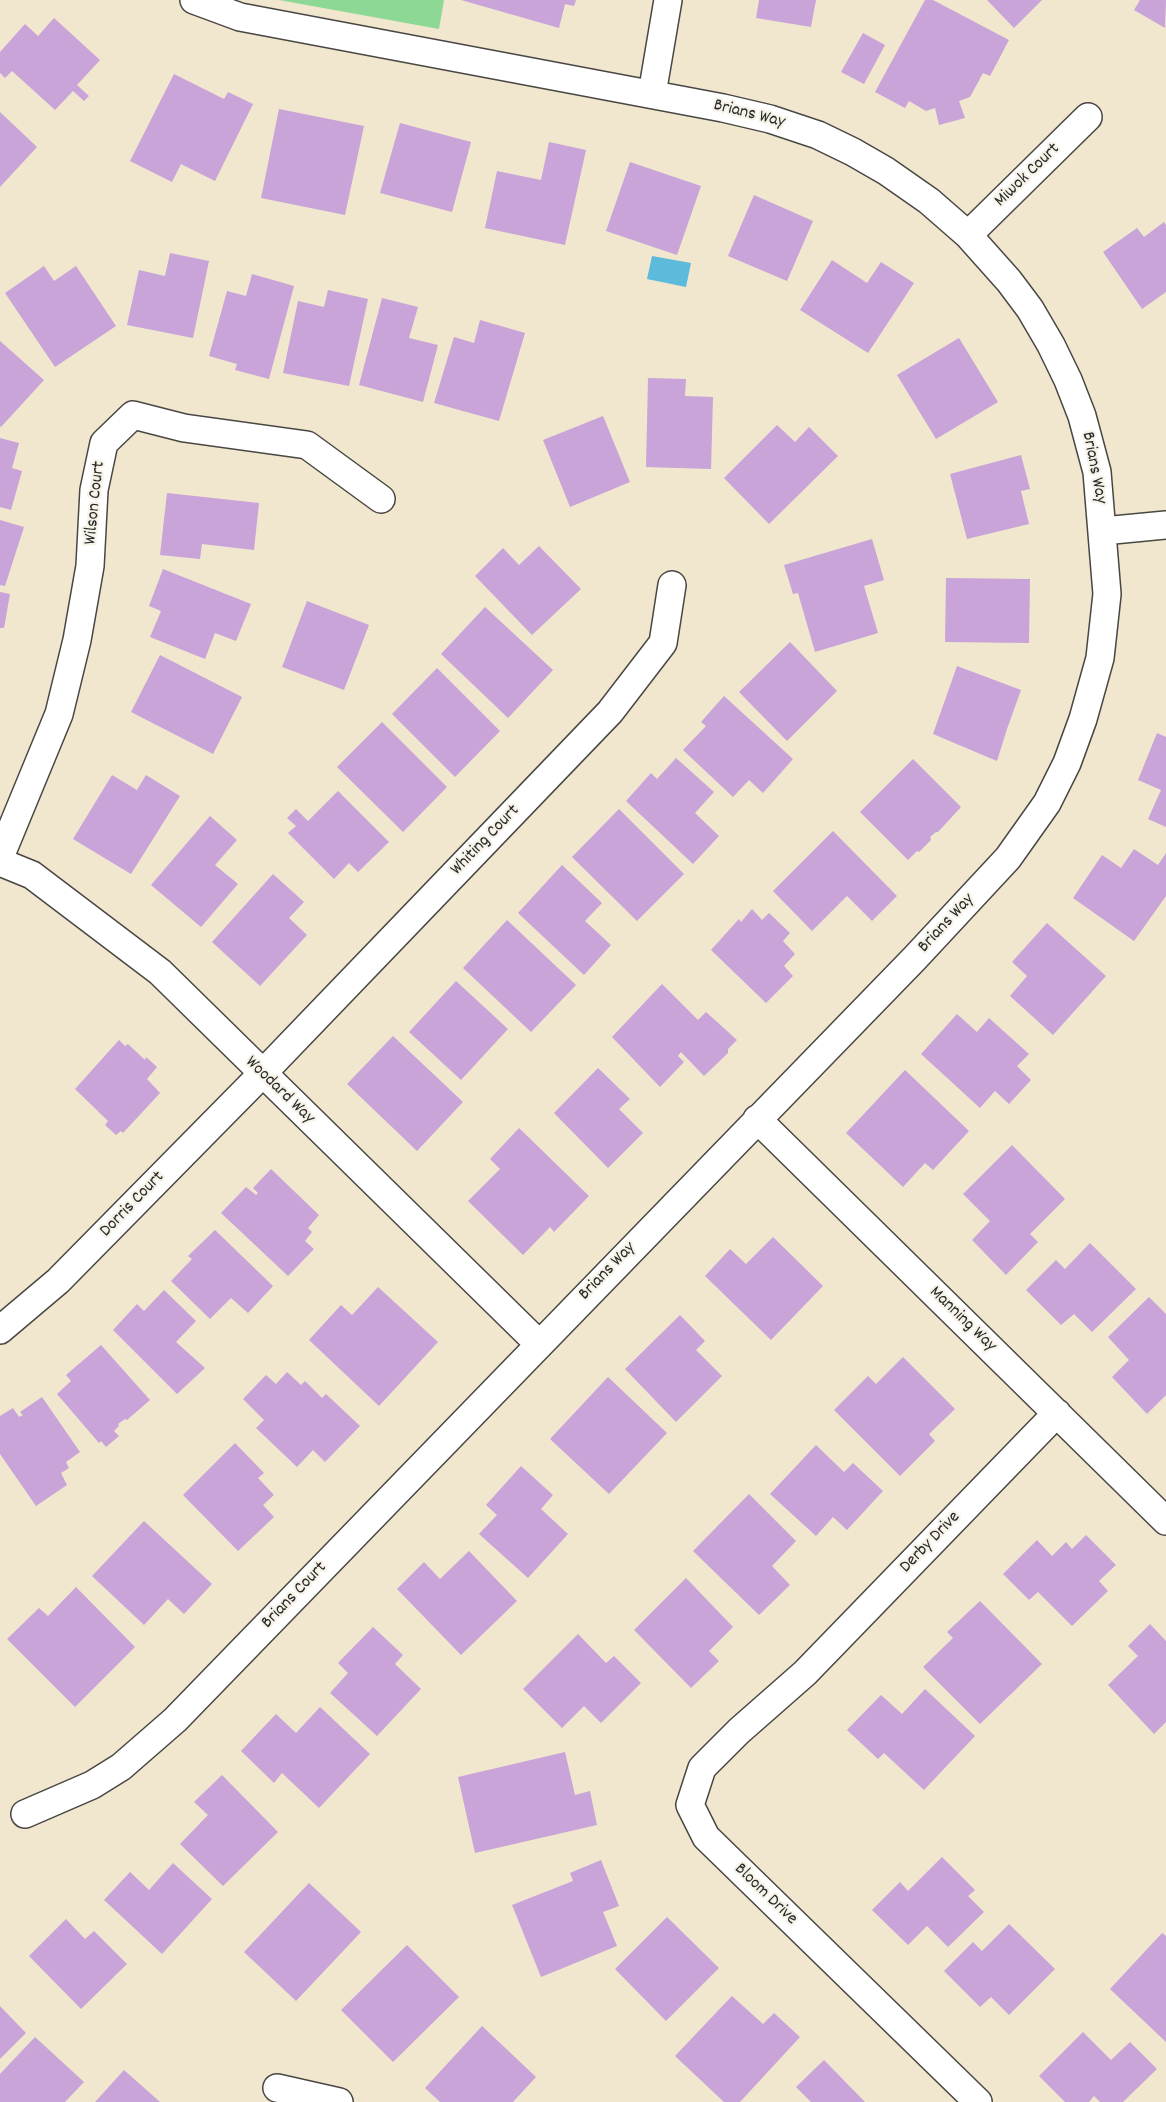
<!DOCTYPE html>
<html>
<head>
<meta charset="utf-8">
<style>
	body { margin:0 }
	canvas { display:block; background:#f1e6ce }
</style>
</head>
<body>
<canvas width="1166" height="2102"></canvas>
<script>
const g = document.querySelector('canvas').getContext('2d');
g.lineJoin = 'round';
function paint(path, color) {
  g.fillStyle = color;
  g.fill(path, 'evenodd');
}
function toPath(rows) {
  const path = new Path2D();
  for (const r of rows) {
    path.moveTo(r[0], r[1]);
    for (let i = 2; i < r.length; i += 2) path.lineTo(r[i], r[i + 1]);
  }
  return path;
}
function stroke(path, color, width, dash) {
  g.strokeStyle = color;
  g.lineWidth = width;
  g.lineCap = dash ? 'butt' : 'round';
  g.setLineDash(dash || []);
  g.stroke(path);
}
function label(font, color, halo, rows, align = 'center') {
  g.font = font + ' Dekko,sans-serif';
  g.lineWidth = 4.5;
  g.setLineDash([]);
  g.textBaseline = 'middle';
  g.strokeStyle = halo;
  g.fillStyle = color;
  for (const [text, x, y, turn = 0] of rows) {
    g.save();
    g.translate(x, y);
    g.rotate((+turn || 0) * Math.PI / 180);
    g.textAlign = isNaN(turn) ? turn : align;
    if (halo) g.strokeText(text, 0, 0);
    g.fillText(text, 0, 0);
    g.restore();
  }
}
paint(toPath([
	[279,0,444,0,439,29]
]), '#8dd894');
paint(toPath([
	[652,256,691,263,686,287,647,279]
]), '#5cbada');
paint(toPath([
	[461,0,576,0,574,6,565,4,559,28],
	[759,0,816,0,811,27,756,18],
	[925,0,933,0,1009,40,990,76,983,73,970,97,959,101,965,118,939,125,935,108,926,111,909,101,905,108,875,92],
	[987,0,1042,0,1014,28],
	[1140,0,1166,0,1165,28,1134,10],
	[54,18,100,60,77,85,89,96,84,101,73,91,55,110,12,71,5,78,0,73,0,52,25,24,38,36],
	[863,33,885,45,864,84,841,72],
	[174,74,224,99,228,92,253,104,215,181,181,164,172,182,130,161],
	[279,109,364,126,345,215,261,198],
	[0,112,37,147,0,187],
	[400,123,471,142,452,212,380,193],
	[549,142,586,150,565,245,485,228,497,171,541,180],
	[630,162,701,186,677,255,606,231],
	[754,195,813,221,787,281,728,256],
	[1164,222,1166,225,1166,292,1142,309,1103,252,1137,228,1144,237],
	[170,253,209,261,193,338,127,325,139,270,165,276],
	[832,260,867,283,881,262,914,283,868,353,800,310],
	[44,266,54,281,76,266,116,326,55,367,5,293],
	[252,274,294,286,269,379,235,370,237,364,209,356,227,291,246,296],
	[328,290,368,299,349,386,283,373,298,301,324,307],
	[382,298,418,307,409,338,438,345,423,402,359,385],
	[480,320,525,333,499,421,434,403,454,337,474,343],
	[959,338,998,402,936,439,897,375],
	[0,341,44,380,1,427,0,426],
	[648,378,686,379,685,396,713,397,711,469,646,467],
	[603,416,630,482,570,507,543,440],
	[777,425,795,442,809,427,838,456,769,524,724,478],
	[0,438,19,443,12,468,22,471,11,510,0,507],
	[1021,455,1030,489,1021,491,1029,524,967,539,950,474],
	[167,493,259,503,254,550,202,544,200,559,160,555],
	[0,520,24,527,5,586,0,585],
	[872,539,884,580,864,586,878,633,815,652,798,593,793,594,784,565],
	[539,546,581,589,532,635,475,576,503,548,519,565],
	[163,569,251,604,236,641,215,633,205,659,150,637,161,611,149,606],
	[946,578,1030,579,1029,643,945,642],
	[0,592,10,594,4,628,0,628],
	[307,601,369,625,344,690,282,667],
	[485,607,553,670,508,718,441,654],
	[790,642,837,691,787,741,739,692],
	[160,655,242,697,213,754,131,712],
	[957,666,1021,690,1007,729,997,761,933,734],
	[437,668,500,731,455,777,392,714],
	[724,696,793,759,763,793,749,780,733,797,683,750,706,726,701,722],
	[382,722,447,787,403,832,337,767],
	[1157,733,1166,737,1166,827,1148,819,1161,790,1138,780],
	[676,758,714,792,695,813,719,836,693,864,626,801,651,773,657,779],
	[913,759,961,807,938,832,936,832,930,837,931,840,919,852,917,851,908,860,860,812],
	[112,775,137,790,146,775,180,796,131,874,73,839],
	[338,791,389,842,358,872,349,863,334,879,288,833,296,826,287,818,296,809,308,821],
	[619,809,684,874,637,921,572,857],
	[210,816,237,840,215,865,238,884,201,927,151,885],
	[833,831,897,896,872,921,847,896,812,931,773,891],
	[1134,849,1158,865,1166,853,1166,896,1134,941,1073,898,1102,855,1121,868],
	[562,865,602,903,585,921,611,945,584,975,518,913],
	[273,874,304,902,289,918,307,935,260,986,212,942],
	[752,909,762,920,769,913,790,933,783,941,795,954,784,966,793,976,766,1003,711,950,739,919,741,922],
	[507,920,576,985,531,1032,463,968],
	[1047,923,1106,976,1053,1035,1010,996,1027,976,1012,962],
	[456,981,508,1029,461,1080,409,1032],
	[662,984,698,1020,706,1012,737,1040,728,1049,728,1053,704,1076,681,1052,678,1056,684,1062,660,1087,612,1037],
	[957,1014,977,1032,989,1018,1029,1054,1017,1066,1031,1080,1009,1104,995,1091,980,1108,921,1054],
	[393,1036,463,1102,417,1151,347,1084],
	[119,1040,125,1046,128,1044,145,1060,146,1057,157,1067,147,1079,160,1093,123,1133,121,1131,116,1135,105,1125,108,1121,75,1089],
	[598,1068,630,1099,619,1109,643,1133,608,1168,554,1113],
	[905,1070,969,1131,933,1170,925,1163,903,1187,846,1133],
	[519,1128,589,1196,554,1232,550,1227,523,1255,468,1201,500,1169,490,1159],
	[1012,1145,1065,1199,1030,1234,1038,1242,1006,1275,972,1240,990,1221,963,1194],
	[271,1169,319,1215,308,1228,312,1232,305,1241,314,1249,288,1276,221,1213,246,1187,256,1195,258,1193,253,1188],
	[215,1230,273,1286,248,1313,231,1298,210,1319,171,1281,192,1259,188,1256],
	[773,1237,823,1286,771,1340,705,1276,730,1249,746,1264],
	[1090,1243,1136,1289,1092,1332,1074,1314,1061,1325,1026,1290,1056,1260,1065,1269],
	[378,1287,438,1342,379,1406,309,1340,341,1305,352,1315],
	[164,1290,196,1321,176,1342,205,1368,177,1394,113,1330,137,1304,144,1311],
	[1149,1297,1166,1314,1166,1395,1147,1414,1112,1377,1129,1360,1108,1337],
	[680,1315,705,1341,696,1350,722,1376,676,1422,625,1369],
	[101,1345,150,1400,127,1420,125,1419,118,1424,119,1426,114,1431,119,1436,106,1447,101,1441,99,1443,57,1394,71,1381,66,1375],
	[903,1357,955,1409,929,1434,935,1441,900,1476,834,1410,868,1376,876,1384],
	[287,1372,301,1385,305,1381,322,1398,326,1394,360,1426,325,1462,313,1450,297,1467,256,1428,264,1420,243,1399,266,1375,276,1384],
	[608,1377,667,1433,609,1494,550,1439],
	[42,1397,80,1452,66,1462,69,1468,61,1473,67,1485,36,1506,0,1454,0,1416,13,1408,19,1417,23,1415,20,1412],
	[235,1443,264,1473,258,1478,274,1495,263,1505,274,1517,238,1551,183,1495],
	[816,1445,844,1472,853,1463,883,1491,847,1530,833,1517,816,1536,770,1494],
	[521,1466,553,1495,541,1509,568,1534,528,1578,479,1534,497,1515,486,1505],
	[749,1494,796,1541,772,1566,790,1585,759,1615,693,1551],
	[144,1521,212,1584,184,1614,168,1599,144,1625,92,1576],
	[1086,1535,1116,1565,1099,1581,1108,1591,1072,1626,1038,1592,1029,1600,1003,1574,1037,1540,1052,1556,1066,1542,1072,1549],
	[469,1551,517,1601,461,1655,397,1589,424,1562,440,1579],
	[686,1578,733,1627,709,1651,719,1661,691,1688,634,1630],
	[76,1587,135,1647,75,1707,7,1639,39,1608,48,1616],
	[980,1601,1042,1664,980,1724,923,1667,953,1638,947,1632],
	[1150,1624,1166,1641,1166,1722,1154,1734,1108,1685,1138,1656,1128,1646],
	[373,1627,403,1655,395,1664,421,1689,377,1736,330,1693,348,1673,338,1663],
	[578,1634,606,1663,614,1656,641,1683,601,1723,584,1706,562,1728,523,1689],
	[925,1689,975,1736,924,1790,884,1753,878,1759,847,1730,881,1695,902,1714],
	[320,1707,370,1754,319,1808,282,1773,274,1783,241,1751,276,1714,296,1733],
	[565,1752,575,1795,590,1791,597,1825,475,1853,458,1777],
	[222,1775,278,1832,223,1886,180,1844,208,1815,194,1802],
	[942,1857,975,1890,968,1896,984,1912,948,1947,927,1926,908,1945,872,1910,900,1882,908,1891],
	[601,1860,619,1906,603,1912,617,1946,541,1977,512,1905,573,1881,570,1873],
	[173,1863,212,1899,162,1954,104,1900,130,1872,149,1890],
	[309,1883,361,1932,296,2001,244,1952],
	[667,1917,719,1968,666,2021,615,1969],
	[66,1919,85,1939,94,1931,127,1964,81,2009,29,1956],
	[1009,1924,1055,1969,1009,2015,991,1997,980,2007,944,1971,973,1942,982,1951],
	[1162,1933,1166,1936,1166,2042,1110,1989],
	[407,1945,459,1997,393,2062,341,2010],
	[732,1996,763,2024,774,2013,800,2037,740,2102,724,2102,675,2056],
	[0,2006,26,2033,0,2059],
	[482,2026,536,2077,513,2102,440,2102,425,2088],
	[1083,2032,1111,2060,1130,2042,1157,2069,1123,2102,1100,2102,1094,2096,1089,2102,1065,2102,1039,2076],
	[35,2037,84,2082,65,2102,0,2102,0,2074],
	[824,2060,865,2102,811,2102,796,2087],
	[124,2070,160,2102,95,2102]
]), '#c8a4d9');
const minor = toPath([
	[652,94,668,0],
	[968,235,1088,117],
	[1103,531,1166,525],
	[0,857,59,714,77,640,90,566,94,490,104,443,133,415,184,428,307,445,381,499],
	[0,862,32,875,160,972,539,1344],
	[757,1119,1166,1521],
	[0,1330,58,1281,262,1074,610,712,663,643,672,585],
	[25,1814,92,1785,121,1767,175,1720,915,958,1008,858,1047,803,1067,763,1083,719,1100,658,1107,594,1097,472,1082,416,1068,380,1051,345,1030,309,1009,281,968,235,929,201,886,171,853,152,818,135,770,119,723,108,240,17,194,0],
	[277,2088,339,2102],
	[978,2102,706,1837,690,1805,702,1768,739,1731,805,1673,1057,1413]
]);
stroke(minor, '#494743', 30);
stroke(minor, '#fff', 27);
label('18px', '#2b2b2b', '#f7f3e8', [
	["Brians Way",749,115,14],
	["Miwok Court",1028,176,-44],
	["Brians Way",1093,468,79],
	["Wilson Court",96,503,-84],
	["Whiting Court",486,841,-46],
	["Brians Way",947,924,-47],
	["Woodard Way",279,1091,44],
	["Dorris Court",133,1205,-46],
	["Brians Way",608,1272,-46],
	["Manning Way",962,1320,44],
	["Derby Drive",931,1543,-46],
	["Brians Court",295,1596,-46],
	["Bloom Drive",765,1895,44]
]);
</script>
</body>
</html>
